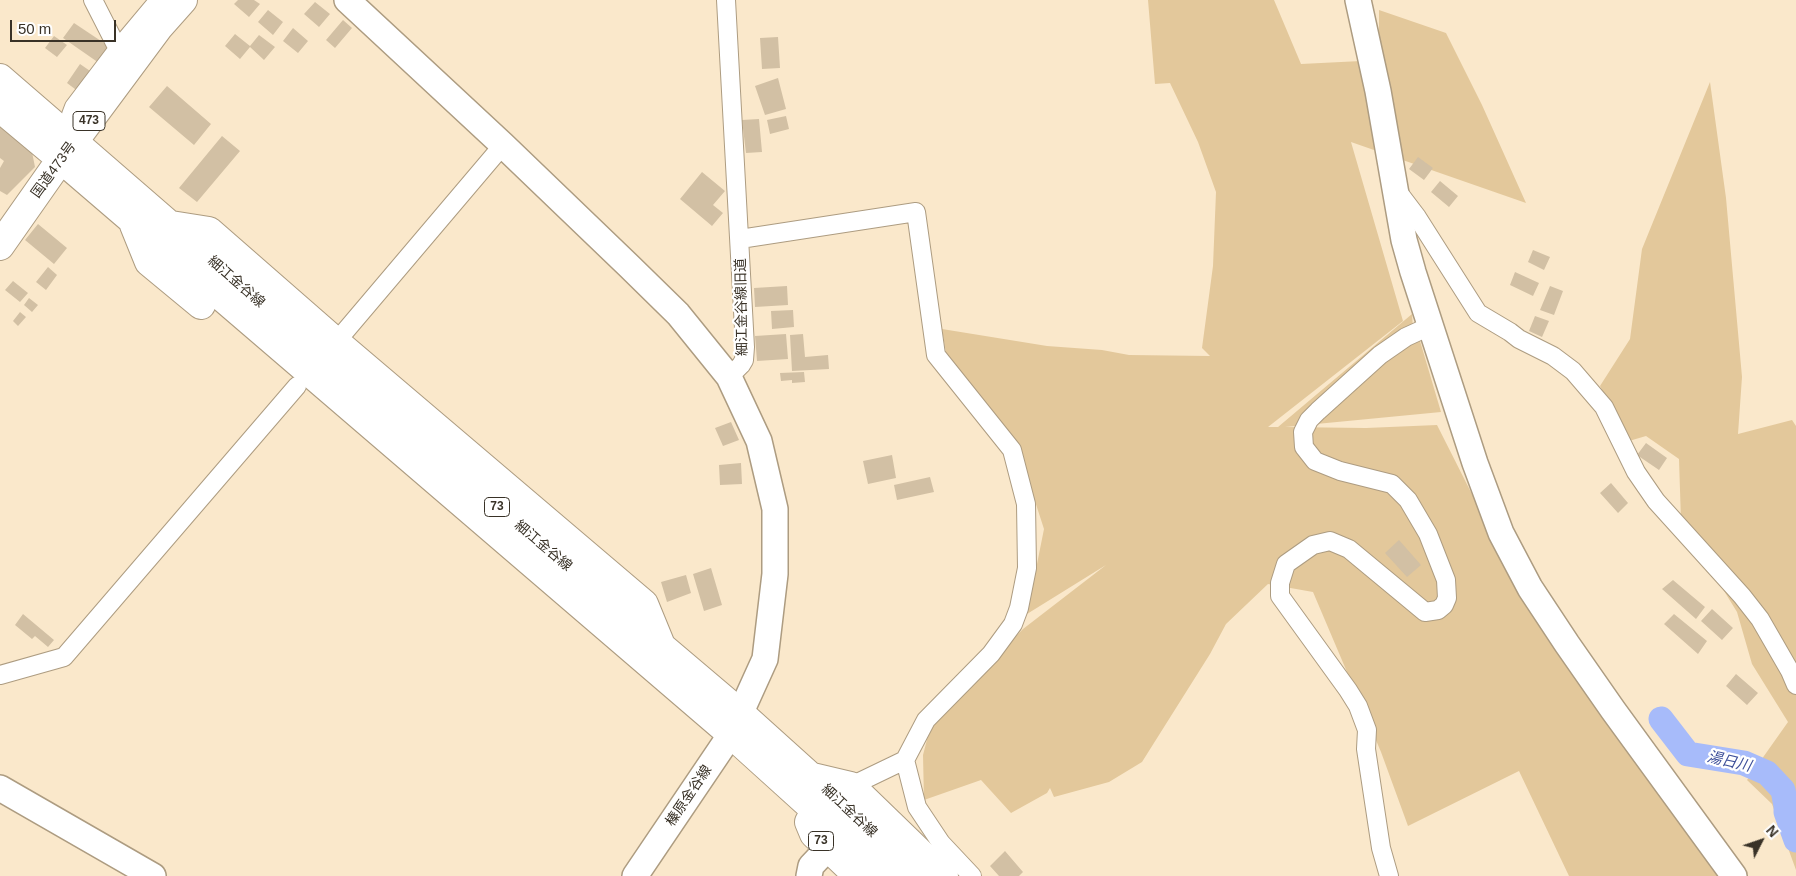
<!DOCTYPE html>
<html>
<head>
<meta charset="utf-8">
<style>
	body { margin:0 }
	#map { position:relative; width:1796px; height:876px; overflow:hidden; background:#fae8cb; font-family:Arial,sans-serif }
	canvas { display:block }
	.north { position:absolute; left:1736px; top:816px; width:50px; height:50px; -webkit-text-stroke:4px #fff; paint-order:stroke; rotate:49deg; font-size:14px; font-weight:700; line-height:20px; text-align:center; color:#393227 }
	.north::after { content:''; display:block; margin:auto; width:18px; height:22px; background:#393227; clip-path:polygon(50% 0,100% 100%,50% 72%,0 100%) }
	.scale { position:absolute; left:10px; top:20px; width:106px; height:22px; box-sizing:border-box; border:2px solid #393227; border-top:0; padding-left:6px; font-size:15px; line-height:18px; white-space:nowrap; color:#393227; -webkit-text-stroke:4px #fff; paint-order:stroke }
</style>
</head>
<body>
<div id="map">
<canvas width="1796" height="876"></canvas>
<div class="north">N</div>
<div class="scale">50 m</div>
</div>
<script>
const g = document.querySelector('canvas').getContext('2d');
g.lineJoin = 'round';
function paint(path, color) {
  g.fillStyle = color;
  g.fill(path, 'evenodd');
}
function toPath(rows) {
  const path = new Path2D();
  for (const r of rows) {
    path.moveTo(r[0], r[1]);
    for (let i = 2; i < r.length; i += 2) path.lineTo(r[i], r[i + 1]);
  }
  return path;
}
function stroke(path, color, width, dash) {
  g.strokeStyle = color;
  g.lineWidth = width;
  g.lineCap = dash ? 'butt' : 'round';
  g.setLineDash(dash || []);
  g.stroke(path);
}
function label(font, color, halo, rows, align = 'center') {
  g.font = font + ' Arial,"Noto Sans JP",sans-serif';
  g.lineWidth = 4.5;
  g.setLineDash([]);
  g.textBaseline = 'middle';
  g.strokeStyle = halo;
  g.fillStyle = color;
  for (const [text, x, y, turn = 0] of rows) {
    g.save();
    g.translate(x, y);
    g.rotate((+turn || 0) * Math.PI / 180);
    g.textAlign = isNaN(turn) ? turn : align;
    if (halo) g.strokeText(text, 0, 0);
    g.fillText(text, 0, 0);
    g.restore();
  }
}
paint(toPath([
	[1148,0,1274,0,1301,64,1361,61,1379,55,1379,10,1446,33,1482,105,1526,203,1351,142,1403,321,1268,427,1278,427,1412,314,1413,329,1420,341,1441,412,1285,427,1366,428,1437,425,1530,609,1720,876,1569,876,1519,771,1408,826,1381,752,1313,592,1268,584,1226,624,1210,654,1142,762,1109,782,1054,797,1050,788,1047,793,1011,813,981,780,924,800,923,755,930,728,955,698,1023,629,1106,565,1027,614,1044,529,1020,455,947,359,942,329,1047,346,1102,350,1129,355,1210,356,1202,348,1213,266,1216,192,1198,142,1170,83,1155,84],
	[1710,82,1726,198,1742,377,1738,434,1792,420,1796,426,1796,870,1772,804,1747,780,1788,722,1752,664,1737,612,1681,521,1679,459,1646,436,1629,441,1600,386,1630,339,1642,249]
]), '#e3c89b');
stroke(toPath([
	[1661,719,1688,754,1744,763,1767,773,1783,790,1786,806,1786,812,1796,840]
]), '#a7bbfa', 25);
paint(toPath([
	[238,0,254,0,260,4,249,17,234,4],
	[315,2,330,14,319,27,304,14],
	[268,10,283,22,273,35,258,22],
	[343,20,352,28,335,48,326,40],
	[74,23,110,47,99,63,63,38],
	[293,28,308,41,298,53,283,41],
	[235,34,250,46,259,35,275,47,264,60,250,47,240,59,225,46],
	[54,36,67,45,57,57,45,48],
	[778,37,780,68,762,69,760,38],
	[80,64,93,73,79,92,67,83],
	[778,78,786,109,765,115,755,86],
	[167,86,211,124,194,145,149,107],
	[786,116,789,129,770,134,767,120],
	[0,119,31,147,35,167,7,195,0,191,0,168,4,161,0,158],
	[759,119,762,152,746,153,742,120],
	[222,136,240,151,197,202,179,188],
	[1418,157,1433,168,1424,180,1409,169],
	[702,172,725,191,713,205,723,213,712,226,680,199],
	[1440,181,1458,196,1449,207,1431,192],
	[38,224,67,248,54,264,25,240],
	[1533,250,1550,257,1544,270,1528,262],
	[48,267,57,275,46,290,36,282],
	[1515,272,1539,283,1533,296,1510,285],
	[13,281,28,293,20,302,5,290],
	[787,286,788,305,755,307,754,288],
	[1550,286,1563,291,1554,315,1540,310],
	[29,298,38,305,32,312,24,305],
	[793,310,794,327,772,329,771,311],
	[20,312,26,317,18,326,13,321],
	[1535,316,1549,321,1542,337,1529,331],
	[786,334,788,359,757,361,755,336],
	[803,334,805,357,828,355,829,369,792,371,790,335],
	[804,372,805,382,792,383,792,380,781,381,780,373],
	[731,422,739,440,723,446,715,428],
	[1646,443,1667,458,1659,470,1637,455],
	[892,455,896,478,868,484,863,461],
	[741,463,742,484,720,485,719,465],
	[930,477,934,492,897,500,894,485],
	[1611,483,1628,503,1618,513,1600,493],
	[1399,540,1421,565,1407,577,1385,553],
	[711,568,722,605,704,611,693,574],
	[686,575,691,593,667,602,661,582],
	[1673,580,1705,607,1696,619,1662,589],
	[1712,609,1733,628,1722,640,1701,621],
	[23,614,54,640,48,647,35,636,32,639,15,625],
	[1674,614,1707,641,1698,654,1664,624],
	[1736,674,1758,693,1747,705,1726,686],
	[1005,851,1023,872,1019,876,999,876,990,866]
]), '#d2c0a4');
const street = toPath([
	[93,0,118,49],
	[726,0,745,347,744,360,741,365,729,377],
	[71,115,74,107,118,49,159,0],
	[1398,192,1417,217,1478,313,1510,332,1519,339,1553,356,1573,371,1604,407,1636,472,1656,501,1742,596,1760,619,1790,671,1796,685],
	[740,239,916,212,936,355,1012,450,1026,504,1027,568,1019,608,1013,624,991,654,926,720,905,760,851,786],
	[336,342,503,145],
	[0,675,64,657,297,386],
	[905,760,917,807,941,843,972,876],
	[1389,876,1381,848,1366,749,1367,730,1358,706,1348,690,1280,596,1280,583,1286,564,1313,545,1330,541,1349,549,1425,612,1438,610,1444,605,1447,598,1446,580,1428,534,1408,500,1392,484,1340,471,1315,461,1304,447,1303,432,1309,420,1318,411,1380,355,1406,337,1430,326]
]);
const secondary = toPath([
	[347,0,503,145,629,266,678,314,729,377,759,441,775,509,775,574,765,659,731,734,635,876],
	[1358,0,1378,91,1404,240,1413,272,1475,463,1501,533,1530,588,1567,644,1613,710,1734,876],
	[0,788,153,876],
	[809,876,811,866,828,848]
]);
const primary = toPath([
	[74,142,405,429,741,714,863,824,917,876],
	[61,159,731,734,888,876],
	[134,225,149,262,201,305],
	[171,225,209,231,336,342,644,604,660,643],
	[813,777,851,786,944,876],
	[809,822,814,834,858,876]
]);
const highway = toPath([
	[0,78,74,142],
	[0,108,61,159],
	[0,246,61,159,159,27,183,0]
]);
stroke(street, '#ad9c81', 20);
stroke(secondary, '#ad9c81', 28);
stroke(primary, '#ad9c81', 30);
stroke(highway, '#ad9c81', 30);
stroke(street, '#fff', 18);
stroke(secondary, '#fff', 25);
stroke(primary, '#fff', 28);
stroke(highway, '#fff', 28);
for (const [x, y, w] of [
	[89,121,32],
	[497,507,25],
	[821,841,25]
]) {
  const box = new Path2D();
  box.roundRect(x - w / 2, y - 9.5, w, 19, 4);
  g.fillStyle = '#fff';
  g.fill(box);
  stroke(box, '#393227', 1);
}
label('bold 12px', '#393227', null, [
	["473",89,121],
	["73",497,507],
	["73",821,841]
]);
label('14px', '#393227', '#fff', [
	["国道473号",54,170,-54],
	["細江金谷線",236,282,41],
	["細江金谷線旧道",742,307,-91],
	["細江金谷線",543,546,40],
	["榛原金谷線",689,796,-56],
	["細江金谷線",849,811,43]
]);
label('italic 15px', '#3e509a', '#fff', [
	["湯日川",1729,762,13]
]);
</script>
</body>
</html>
